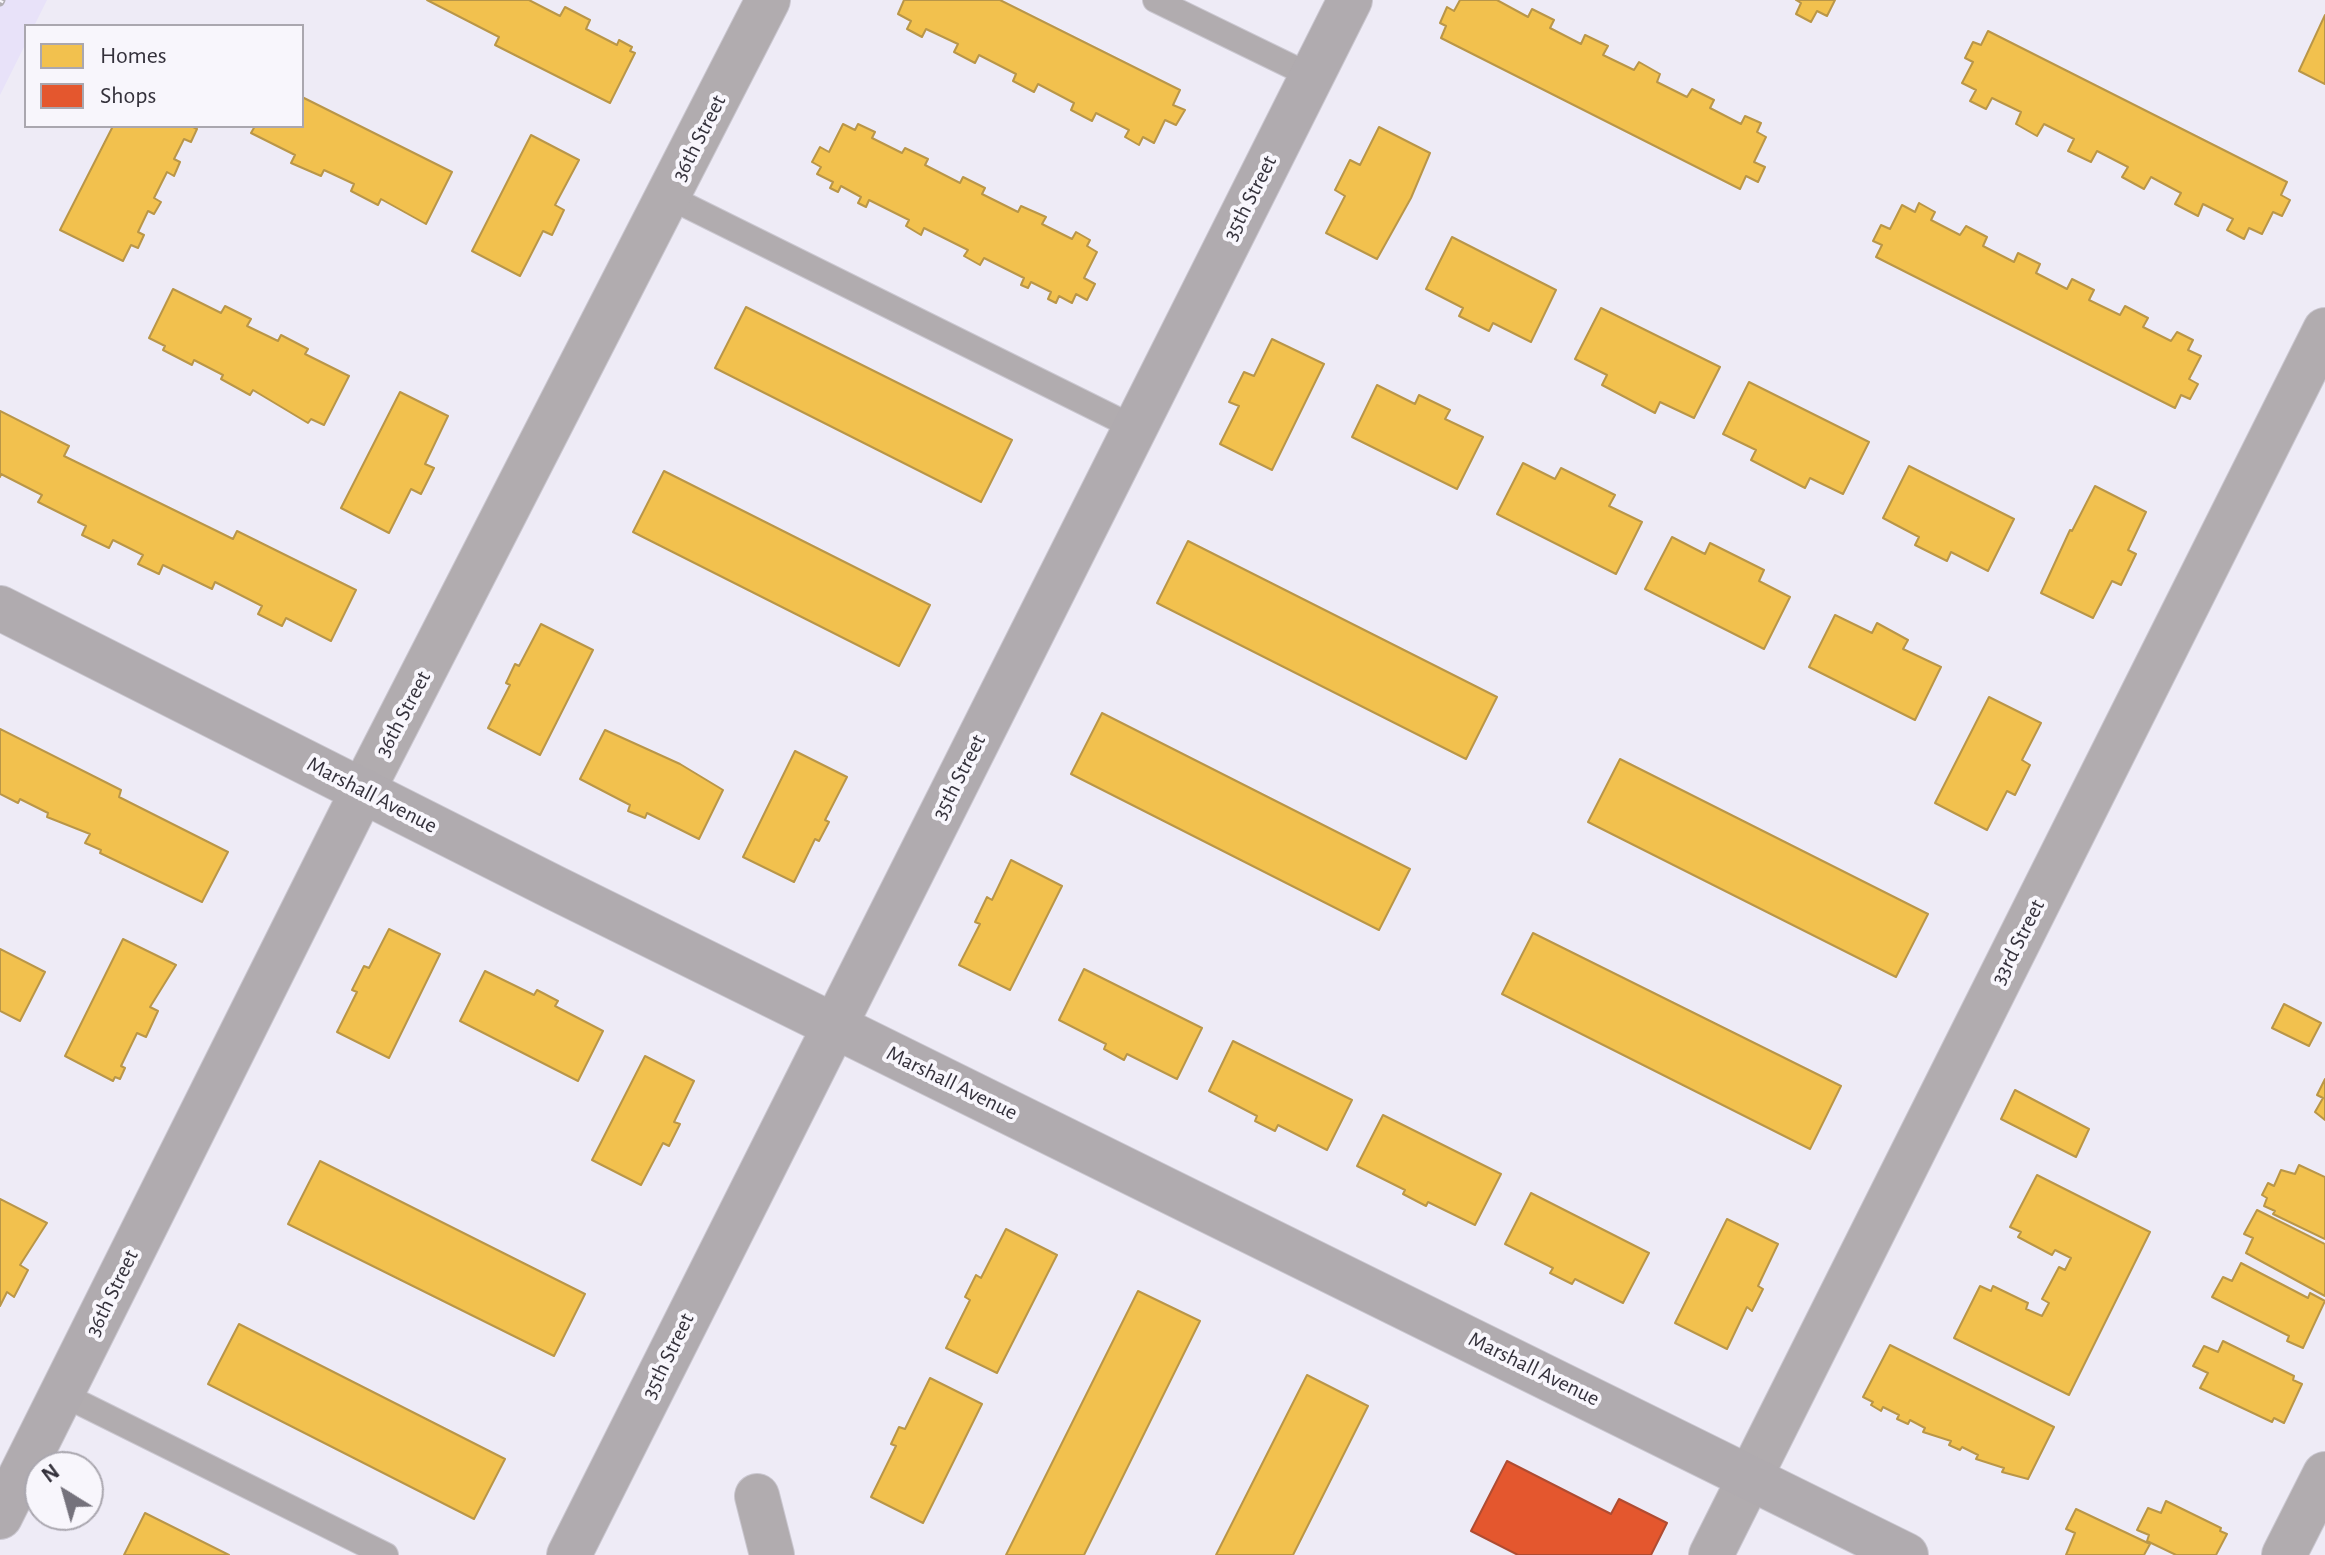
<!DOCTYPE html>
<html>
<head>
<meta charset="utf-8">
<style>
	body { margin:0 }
	#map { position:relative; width:2325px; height:1555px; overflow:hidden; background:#eeebf6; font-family:"Alegreya Sans",sans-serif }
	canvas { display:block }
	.legend { position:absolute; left:24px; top:24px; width:280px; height:104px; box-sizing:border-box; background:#f8f6fc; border:2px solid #aaa7af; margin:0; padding:10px 14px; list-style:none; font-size:24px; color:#34313b }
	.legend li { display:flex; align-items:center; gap:16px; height:40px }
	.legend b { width:40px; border:2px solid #aaa7af }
	.north { position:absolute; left:24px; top:1451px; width:80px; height:80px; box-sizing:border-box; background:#f8f6fc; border:2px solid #aaa7af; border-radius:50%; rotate:323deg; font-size:22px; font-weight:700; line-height:32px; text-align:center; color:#34313b }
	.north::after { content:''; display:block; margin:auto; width:28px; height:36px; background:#75727c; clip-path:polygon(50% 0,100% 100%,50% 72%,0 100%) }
</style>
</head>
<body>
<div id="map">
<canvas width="2325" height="1555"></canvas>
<ul class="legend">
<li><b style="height:22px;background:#f2c14e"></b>Homes</li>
<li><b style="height:22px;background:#e4572e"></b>Shops</li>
</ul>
<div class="north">N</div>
</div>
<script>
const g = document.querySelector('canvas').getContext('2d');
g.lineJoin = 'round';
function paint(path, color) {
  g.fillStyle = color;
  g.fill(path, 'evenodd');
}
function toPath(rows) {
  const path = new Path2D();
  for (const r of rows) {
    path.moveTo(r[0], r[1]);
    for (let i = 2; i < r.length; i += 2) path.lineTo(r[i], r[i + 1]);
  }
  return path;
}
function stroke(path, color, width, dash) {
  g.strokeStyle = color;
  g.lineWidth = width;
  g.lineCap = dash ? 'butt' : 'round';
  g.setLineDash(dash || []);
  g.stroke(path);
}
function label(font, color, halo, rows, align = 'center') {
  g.font = font + ' "Alegreya Sans",sans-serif';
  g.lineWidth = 8;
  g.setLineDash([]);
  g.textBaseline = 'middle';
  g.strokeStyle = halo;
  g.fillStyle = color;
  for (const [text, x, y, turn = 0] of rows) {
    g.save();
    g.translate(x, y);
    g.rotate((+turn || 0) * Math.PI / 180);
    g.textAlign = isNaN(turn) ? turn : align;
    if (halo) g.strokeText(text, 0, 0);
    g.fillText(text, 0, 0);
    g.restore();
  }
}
paint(toPath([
	[0,0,47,0,34,26,26,26,26,43,0,95]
]), '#e8e2f9');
const homes = toPath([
	[427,0,529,0,560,16,565,7,590,20,586,29,617,45,619,40,632,47,630,51,635,53,610,103,495,45,499,37,427,0],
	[904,0,1000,0,1180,90,1173,105,1185,110,1176,125,1165,120,1154,143,1143,137,1139,145,1125,137,1129,130,1096,113,1092,121,1071,110,1074,103,1038,84,1034,92,1013,81,1016,74,979,55,975,63,954,52,958,44,926,29,922,37,907,29,911,21,898,14,904,0],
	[1460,0,1497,0,1528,17,1532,9,1554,20,1550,28,1581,44,1585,35,1608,46,1603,55,1634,70,1639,62,1660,74,1657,82,1687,97,1692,89,1714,100,1710,108,1741,124,1745,116,1761,123,1757,132,1766,137,1754,162,1765,167,1758,182,1746,176,1740,189,1441,38,1446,26,1440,23,1447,7,1454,11,1460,0],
	[1796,0,1835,0,1827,16,1817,11,1811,22,1796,14,1801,3,1796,0],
	[2325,15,2325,84,2299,71,2325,15],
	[1988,31,2287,182,2281,195,2290,200,2282,216,2273,212,2262,234,2249,228,2244,239,2227,230,2233,219,2203,204,2198,216,2175,204,2181,193,2151,177,2144,189,2122,177,2128,167,2097,151,2091,162,2068,151,2074,139,2044,124,2037,136,2016,124,2021,112,1992,98,1986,109,1970,101,1976,90,1962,83,1973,62,1965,58,1973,42,1981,45,1988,31],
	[302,97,452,172,426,224,381,199,378,205,351,191,354,184,324,170,321,176,291,163,295,155,251,133,255,126,302,126,302,97],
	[843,124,855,130,858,124,875,132,872,138,902,153,905,148,928,159,925,165,960,183,963,177,985,188,982,194,1018,212,1021,206,1046,217,1042,224,1072,239,1076,232,1090,240,1087,246,1097,252,1084,278,1095,284,1087,300,1076,294,1072,303,1059,296,1056,303,1048,299,1051,292,1031,282,1028,288,1021,285,1024,278,984,258,980,265,964,256,968,250,924,228,921,235,906,226,909,220,869,200,866,207,858,203,861,197,841,186,838,192,830,188,833,182,817,174,821,167,812,162,820,147,829,152,843,124],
	[113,126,191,126,197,129,191,142,184,139,174,159,180,162,174,176,167,172,154,198,161,202,154,214,148,211,138,232,144,235,138,248,131,245,123,261,60,230,113,126],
	[1379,127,1430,153,1411,198,1377,259,1326,233,1345,196,1335,190,1350,160,1360,165,1379,127],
	[531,135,579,160,555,205,564,210,552,235,543,231,520,276,472,251,531,135],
	[1919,203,1935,212,1931,220,1960,235,1966,226,1987,237,1983,246,2014,262,2018,253,2040,264,2036,273,2067,289,2072,279,2094,290,2089,300,2120,315,2125,306,2148,318,2143,327,2171,341,2177,332,2193,340,2188,350,2201,356,2189,379,2198,384,2190,399,2181,395,2175,408,1876,257,1882,245,1873,241,1881,225,1890,229,1902,205,1915,212,1919,203],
	[1452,237,1556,290,1531,342,1493,323,1489,331,1459,316,1463,308,1426,289,1452,237],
	[173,289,221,313,225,306,251,319,247,326,278,341,281,335,308,349,305,354,349,376,324,425,311,419,308,423,253,390,250,395,221,379,223,375,194,360,192,365,163,350,165,346,149,338,173,289],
	[746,307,1012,440,981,502,715,368,746,307],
	[1601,308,1720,367,1694,418,1660,402,1655,413,1602,385,1607,375,1575,359,1601,308],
	[1272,339,1324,364,1272,470,1220,444,1239,406,1229,402,1244,372,1254,376,1272,339],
	[1749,382,1869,442,1843,494,1810,478,1805,488,1751,460,1756,450,1723,434,1749,382],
	[1377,385,1415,404,1419,395,1450,410,1445,419,1483,437,1457,489,1352,437,1377,385],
	[400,392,448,416,425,464,434,468,421,494,411,489,389,533,341,508,400,392],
	[0,411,69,446,64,456,233,539,237,531,356,590,331,641,286,618,282,626,258,614,262,606,215,582,212,589,163,565,159,574,138,564,143,555,113,540,109,548,82,535,86,526,38,502,42,495,1,474,0,477,0,411],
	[1523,463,1555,479,1561,468,1615,495,1609,506,1642,522,1616,574,1497,514,1523,463],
	[1909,466,2014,519,1988,571,1951,552,1947,561,1915,545,1919,537,1883,518,1909,466],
	[664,471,930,605,899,666,633,532,664,471],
	[2095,486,2146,512,2128,550,2136,554,2121,585,2112,581,2093,618,2041,593,2070,530,2072,531,2095,486],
	[1672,537,1705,554,1710,543,1764,570,1759,581,1790,597,1764,649,1645,589,1672,537],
	[1188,541,1497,697,1466,759,1157,603,1188,541],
	[1835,615,1872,633,1877,623,1908,640,1903,649,1941,667,1915,720,1809,667,1835,615],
	[541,624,593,650,540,755,488,728,510,685,506,683,515,664,519,666,541,624],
	[1989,697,2041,723,2022,760,2030,765,2015,795,2007,791,1987,830,1935,803,1989,697],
	[1102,713,1410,869,1379,930,1071,774,1102,713],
	[0,729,121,790,119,797,228,852,202,902,100,853,101,850,85,843,90,834,47,817,48,813,20,799,18,803,0,794,0,729],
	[605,730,680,764,723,790,699,839,647,813,645,818,628,811,630,805,580,779,605,730],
	[795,751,847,777,825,820,829,822,819,841,815,839,794,882,743,857,795,751],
	[1620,759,1928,914,1896,977,1588,822,1620,759],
	[1011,860,1062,886,1010,990,959,965,980,924,975,922,987,897,992,900,1011,860],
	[389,929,440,954,389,1058,337,1032,357,992,352,990,364,966,369,968,389,929],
	[1533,933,1841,1086,1810,1149,1502,994,1533,933],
	[123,939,176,965,150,1007,158,1011,146,1037,137,1033,121,1066,125,1068,120,1079,115,1077,113,1081,65,1056,123,939],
	[0,949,45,972,20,1021,0,1011,0,949],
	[1084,969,1202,1028,1177,1079,1127,1054,1124,1060,1104,1049,1106,1044,1059,1020,1084,969],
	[485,971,534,995,537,990,558,1001,555,1006,603,1031,578,1081,460,1021,485,971],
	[2284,1004,2321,1023,2309,1046,2272,1028,2284,1004],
	[1233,1041,1352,1100,1327,1150,1278,1125,1275,1131,1255,1121,1257,1116,1209,1091,1233,1041],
	[645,1056,694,1081,674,1122,680,1124,669,1146,663,1143,641,1185,592,1160,645,1056],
	[2325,1079,2325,1120,2315,1112,2323,1098,2317,1095,2325,1079],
	[2015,1090,2089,1129,2076,1157,2001,1119,2015,1090],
	[1383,1115,1501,1174,1475,1225,1428,1202,1426,1206,1403,1194,1405,1190,1357,1166,1383,1115],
	[320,1161,585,1294,554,1356,288,1224,320,1161],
	[2299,1165,2325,1177,2325,1239,2273,1214,2275,1211,2264,1206,2267,1198,2262,1195,2268,1183,2274,1186,2281,1170,2295,1174,2299,1165],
	[2037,1175,2150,1232,2069,1395,1954,1338,1980,1286,1991,1291,1993,1286,2028,1303,2026,1309,2042,1316,2049,1303,2042,1299,2059,1267,2065,1270,2071,1258,2055,1250,2052,1255,2018,1237,2021,1232,2010,1227,2037,1175],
	[1531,1193,1649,1253,1623,1303,1575,1279,1572,1284,1550,1273,1553,1268,1505,1244,1531,1193],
	[0,1199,47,1223,20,1265,28,1270,14,1297,7,1292,0,1306,0,1199],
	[2257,1210,2325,1244,2325,1296,2246,1253,2253,1238,2244,1234,2257,1210],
	[1727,1219,1778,1244,1758,1286,1763,1289,1752,1311,1747,1307,1727,1349,1675,1323,1727,1219],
	[1006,1229,1057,1255,997,1373,946,1348,970,1300,965,1297,976,1275,981,1278,1006,1229],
	[2241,1263,2308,1298,2310,1293,2325,1301,2303,1348,2287,1341,2289,1336,2212,1297,2223,1277,2232,1281,2241,1263],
	[1138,1291,1200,1321,1084,1555,1006,1555,1138,1291],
	[239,1324,505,1459,474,1519,208,1384,239,1324],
	[2223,1341,2294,1376,2293,1380,2302,1384,2284,1423,2274,1418,2272,1422,2200,1388,2208,1373,2193,1366,2204,1346,2218,1352,2223,1341],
	[1890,1345,2054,1427,2028,1479,2002,1472,2004,1468,1976,1459,1978,1455,1962,1447,1960,1450,1949,1445,1951,1441,1923,1432,1925,1428,1910,1420,1908,1424,1897,1419,1899,1415,1883,1407,1881,1411,1871,1405,1873,1402,1863,1397,1890,1345],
	[1307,1375,1368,1406,1293,1555,1216,1555,1307,1375],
	[930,1378,982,1404,923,1523,871,1497,896,1446,891,1444,899,1427,905,1429,930,1378],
	[2166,1501,2221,1528,2220,1531,2227,1534,2216,1555,2176,1555,2147,1541,2149,1535,2137,1530,2148,1508,2161,1513,2166,1501],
	[2076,1509,2150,1544,2144,1555,2066,1555,2075,1533,2066,1529,2076,1509],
	[145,1513,229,1555,124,1555,145,1513]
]);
paint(homes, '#f2c14e');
stroke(homes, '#b99648', 2);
const shops = toPath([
	[1507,1461,1611,1514,1619,1499,1667,1523,1651,1555,1518,1555,1471,1531,1507,1461]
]);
paint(shops, '#e4572e');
stroke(shops, '#af4c32', 2);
const lane = toPath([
	[1155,0,1311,76],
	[669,197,1135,428],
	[62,1394,386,1555]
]);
const street = toPath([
	[363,790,768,0],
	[757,1496,772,1555],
	[1711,1555,2325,330],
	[2284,1555,2325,1474]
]);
const secondary = toPath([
	[0,608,555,888,1906,1555],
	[0,1517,363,790],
	[569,1555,1350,0]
]);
stroke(lane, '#cac7d0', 26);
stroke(street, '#cac7d0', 46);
stroke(secondary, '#cac7d0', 46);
stroke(lane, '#b1acaf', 24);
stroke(street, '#b1acaf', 44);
stroke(secondary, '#b0abaf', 44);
const rail = toPath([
	[0,2,1,0]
]);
stroke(rail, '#b2afb4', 9);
stroke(rail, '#f8f6fc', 6, [18]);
label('22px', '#34313b', '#f8f6fc', [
	["36th Street",699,138,-63],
	["35th Street",1250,198,-63],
	["36th Street",403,714,-62],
	["35th Street",959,777,-63],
	["Marshall Avenue",372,795,27],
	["33rd Street",2018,942,-63],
	["Marshall Avenue",952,1083,26],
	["36th Street",112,1293,-64],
	["35th Street",668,1356,-64],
	["Marshall Avenue",1534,1369,26]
]);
</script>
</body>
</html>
